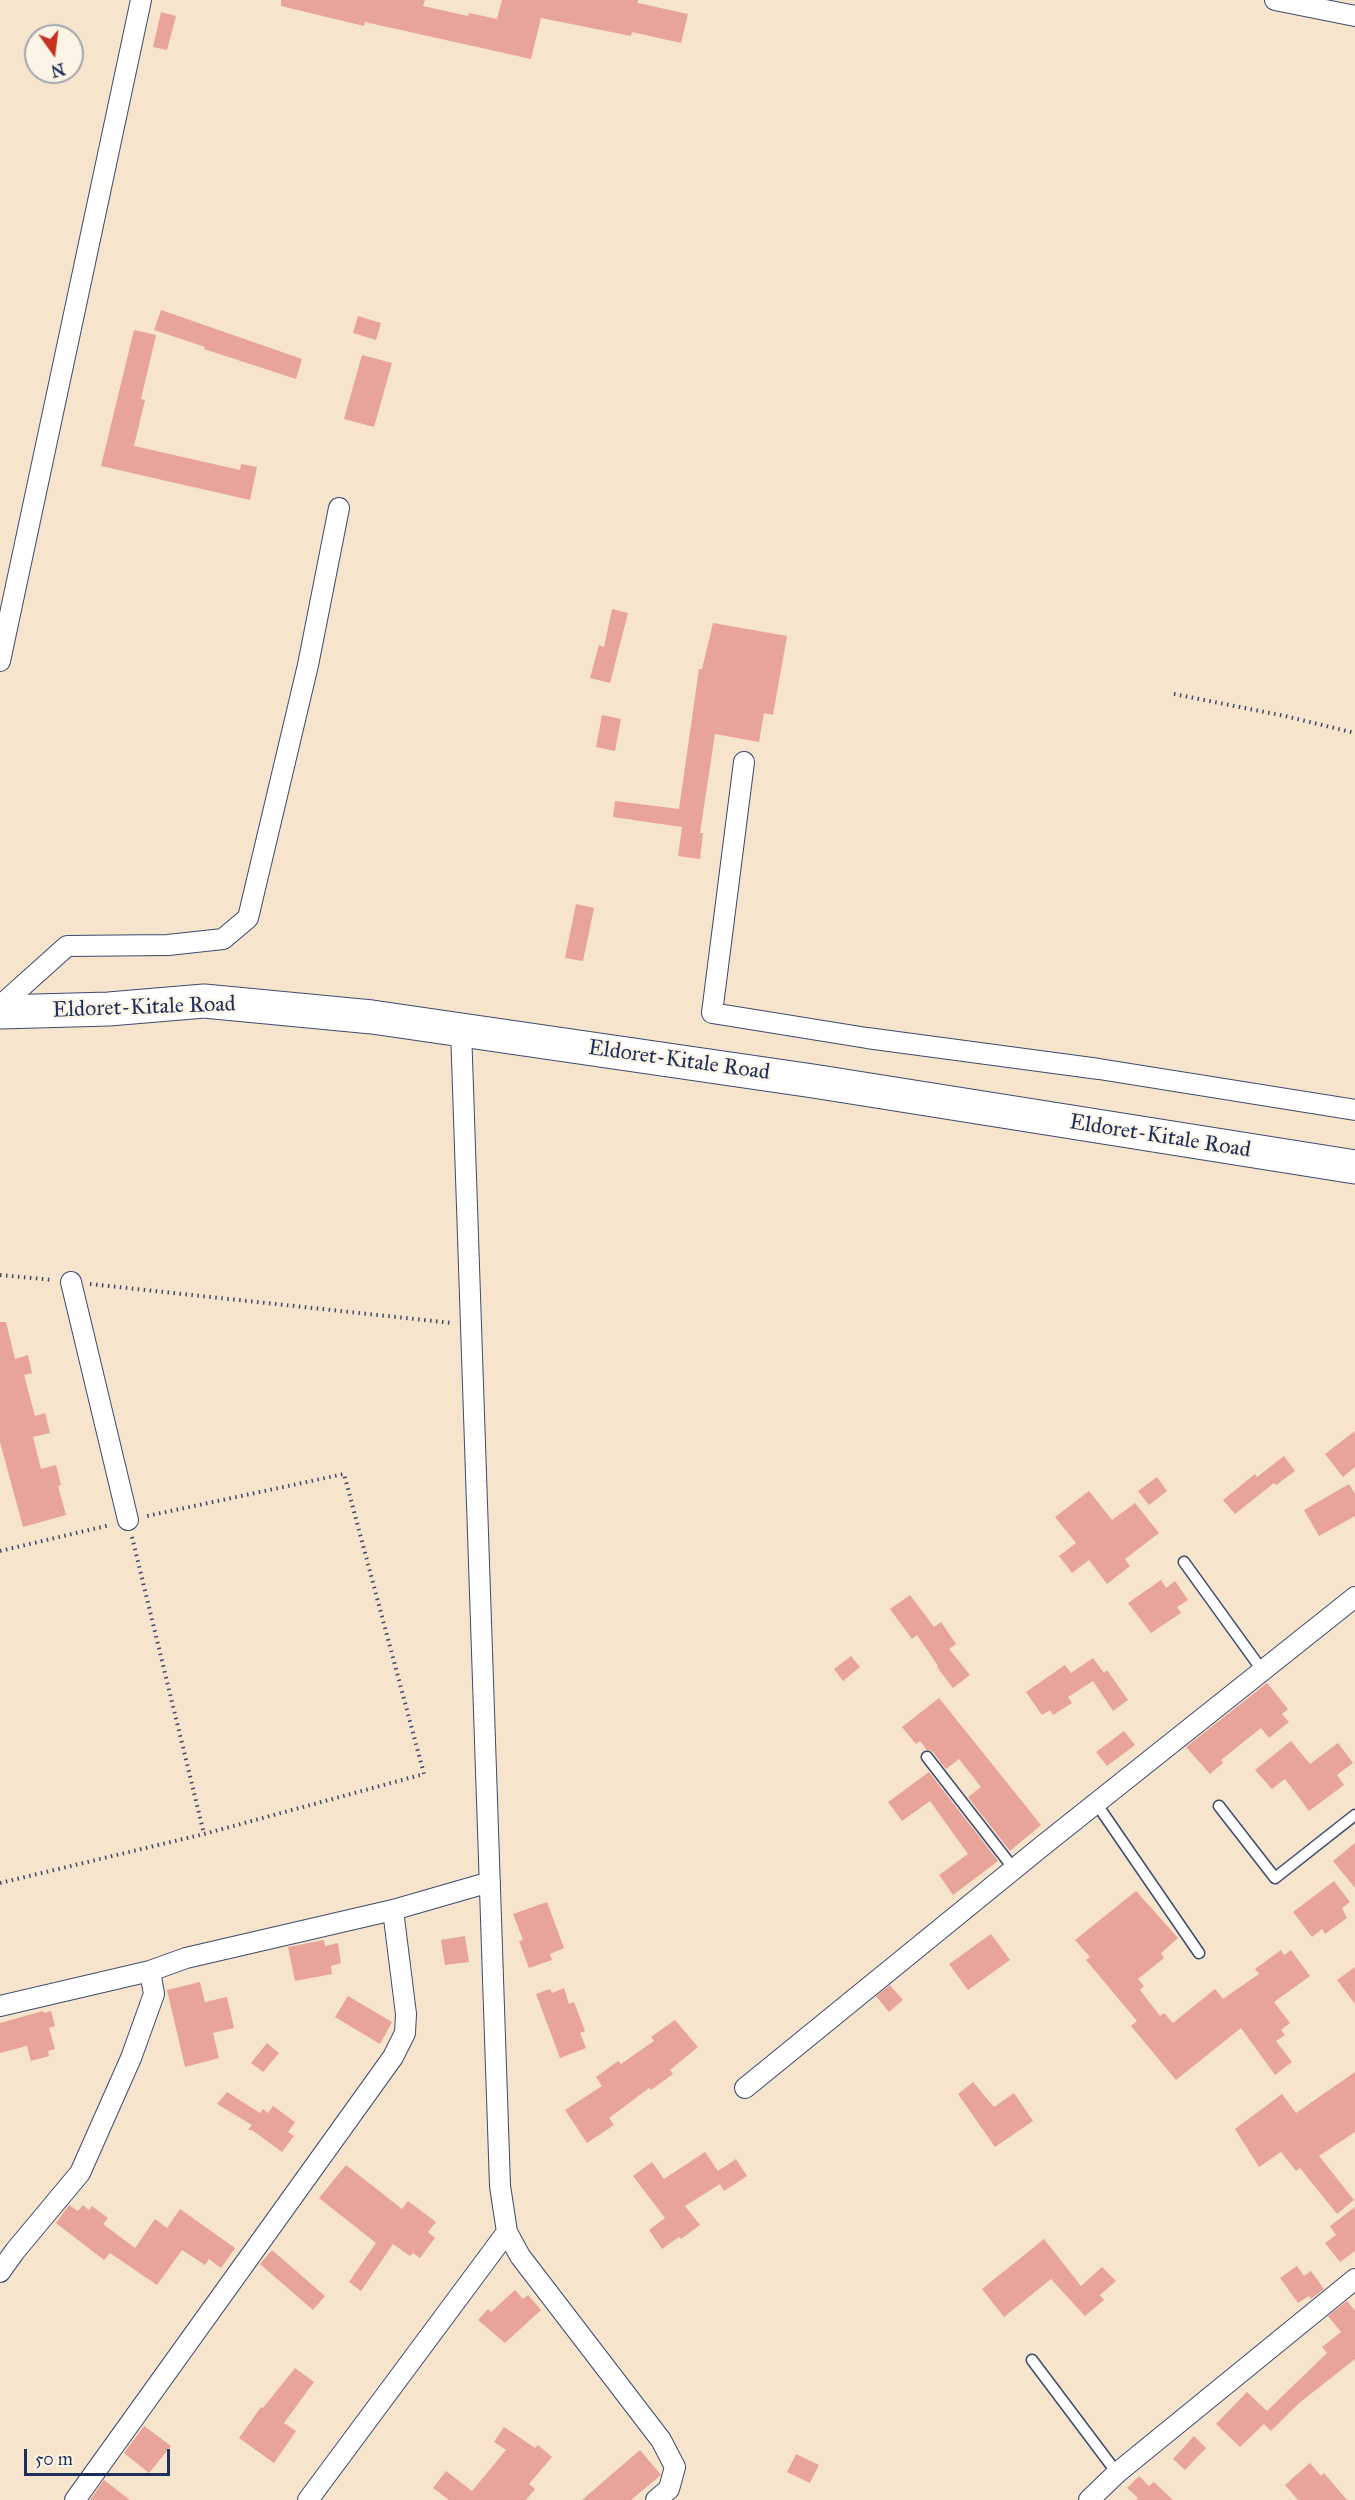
<!DOCTYPE html>
<html>
<head>
<meta charset="utf-8">
<style>
	body { margin:0 }
	#map { position:relative; width:1355px; height:2500px; overflow:hidden; background:#f7e4cc; font-family:"IM FELL Great Primer",serif }
	canvas { display:block }
	.north { position:absolute; left:24px; top:24px; width:60px; height:60px; box-sizing:border-box; background:#fcf5e5; border:2px solid #a2a6af; border-radius:50%; rotate:166deg; font-size:16px; font-weight:700; line-height:24px; text-align:center; color:#1b2f5e }
	.north::after { content:''; display:block; margin:auto; width:21px; height:27px; background:#c8321e; clip-path:polygon(50% 0,100% 100%,50% 72%,0 100%) }
	.scale { position:absolute; left:24px; top:2449px; width:146px; height:27px; box-sizing:border-box; border:3px solid #1b2f5e; border-top:0; padding-left:8px; font-size:18px; line-height:21px; white-space:nowrap; color:#1b2f5e; -webkit-text-stroke:4px #fcf5e5; paint-order:stroke }
</style>
</head>
<body>
<div id="map">
<canvas width="1355" height="2500"></canvas>
<div class="north">N</div>
<div class="scale">50 m</div>
</div>
<script>
const g = document.querySelector('canvas').getContext('2d');
g.lineJoin = 'round';
function paint(path, color) {
  g.fillStyle = color;
  g.fill(path, 'evenodd');
}
function toPath(rows) {
  const path = new Path2D();
  for (const r of rows) {
    path.moveTo(r[0], r[1]);
    for (let i = 2; i < r.length; i += 2) path.lineTo(r[i], r[i + 1]);
  }
  return path;
}
function stroke(path, color, width, dash) {
  g.strokeStyle = color;
  g.lineWidth = width;
  g.lineCap = dash ? 'butt' : 'round';
  g.setLineDash(dash || []);
  g.stroke(path);
}
function label(font, color, halo, rows, align = 'center') {
  g.font = font + ' "IM FELL Great Primer",serif';
  g.lineWidth = 4.5;
  g.setLineDash([]);
  g.textBaseline = 'middle';
  g.strokeStyle = halo;
  g.fillStyle = color;
  for (const [text, x, y, turn = 0] of rows) {
    g.save();
    g.translate(x, y);
    g.rotate((+turn || 0) * Math.PI / 180);
    g.textAlign = isNaN(turn) ? turn : align;
    if (halo) g.strokeText(text, 0, 0);
    g.fillText(text, 0, 0);
    g.restore();
  }
}
paint(toPath([
	[281,0,425,0,423,6,468,16,469,13,497,19,502,0,638,0,638,3,688,14,681,43,632,32,631,36,541,18,531,59,365,22,364,26,281,6],
	[161,12,176,16,167,50,153,47],
	[161,310,302,359,296,379,204,349,205,347,154,330],
	[358,316,381,323,376,340,353,333],
	[134,330,156,335,141,399,145,400,134,446,240,470,241,464,257,467,250,500,101,466],
	[362,355,392,363,374,427,344,419],
	[612,609,628,613,610,683,590,678,599,645,604,647],
	[713,623,787,636,773,715,764,713,759,742,715,734,700,833,703,833,700,859,678,856,682,827,613,817,615,801,679,809,699,669,702,669],
	[602,715,621,719,615,751,596,747],
	[576,904,594,908,583,961,565,958],
	[0,1322,6,1322,15,1359,28,1355,32,1373,24,1375,35,1416,45,1413,50,1433,33,1437,41,1469,56,1465,61,1485,58,1486,66,1515,23,1527,0,1442],
	[1355,1431,1355,1467,1343,1477,1325,1454],
	[1284,1456,1295,1471,1276,1485,1274,1483,1235,1514,1223,1500,1255,1474,1257,1477],
	[1157,1477,1167,1491,1149,1505,1138,1491],
	[1349,1484,1355,1494,1355,1516,1319,1536,1304,1510],
	[1089,1491,1112,1520,1135,1503,1159,1533,1125,1559,1130,1566,1107,1584,1089,1560,1072,1573,1059,1556,1076,1543,1055,1517],
	[1161,1580,1166,1588,1175,1581,1188,1600,1177,1607,1181,1613,1151,1633,1128,1603],
	[910,1595,934,1627,941,1622,956,1644,949,1649,970,1675,953,1688,937,1667,938,1666,917,1635,912,1639,890,1609],
	[851,1656,860,1667,843,1681,834,1669],
	[1093,1658,1104,1673,1107,1670,1128,1700,1113,1711,1093,1681,1068,1697,1072,1703,1053,1715,1050,1710,1042,1715,1026,1692,1065,1665,1071,1673],
	[1267,1683,1288,1709,1282,1714,1289,1722,1269,1738,1261,1728,1221,1760,1223,1763,1210,1774,1186,1747],
	[939,1698,1041,1825,1010,1851,968,1797,981,1787,959,1759,946,1769,933,1752,927,1750,920,1741,916,1744,902,1727],
	[1124,1731,1135,1745,1107,1766,1096,1752],
	[1291,1741,1310,1764,1338,1743,1353,1763,1337,1775,1344,1785,1309,1811,1285,1779,1272,1789,1255,1770],
	[929,1772,998,1861,953,1895,939,1875,968,1854,930,1801,902,1821,888,1802],
	[1355,1843,1355,1888,1333,1861],
	[1334,1881,1350,1902,1342,1908,1347,1918,1325,1934,1322,1929,1312,1937,1293,1912],
	[1136,1891,1178,1938,1161,1953,1164,1958,1138,1979,1144,1986,1140,1990,1160,2016,1164,2013,1173,2023,1215,1989,1223,1999,1259,1974,1255,1969,1281,1950,1284,1955,1291,1950,1310,1976,1274,2002,1290,2023,1281,2030,1285,2035,1276,2041,1292,2062,1275,2075,1241,2028,1176,2080,1131,2026,1137,2021,1086,1960,1090,1957,1075,1940],
	[547,1902,564,1948,550,1954,552,1960,529,1968,519,1941,523,1940,513,1914],
	[991,1934,1010,1960,968,1990,949,1964],
	[465,1936,469,1962,445,1965,441,1940],
	[324,1940,325,1946,338,1943,341,1963,331,1966,332,1974,295,1981,288,1947],
	[1355,1967,1355,2004,1337,1980],
	[200,1982,205,2002,227,1997,234,2028,213,2033,219,2058,185,2067,167,1990],
	[890,1985,903,2000,889,2012,876,1996],
	[564,1988,569,2004,574,2002,585,2031,580,2033,586,2048,560,2058,536,1994,550,1989,552,1993],
	[348,1996,392,2022,380,2044,335,2017],
	[43,2011,44,2013,51,2011,55,2026,49,2028,55,2049,48,2051,49,2056,31,2061,27,2046,0,2053,0,2023],
	[675,2020,698,2047,670,2070,673,2074,651,2090,649,2088,609,2118,614,2125,587,2143,565,2110,602,2086,596,2077,618,2061,621,2064,654,2041,651,2037],
	[267,2043,279,2053,263,2072,251,2063],
	[1355,2072,1355,2132,1319,2156,1354,2200,1337,2214,1300,2168,1296,2171,1281,2152,1259,2167,1235,2129,1282,2094,1296,2113],
	[973,2082,994,2107,1014,2093,1033,2121,995,2147,958,2094],
	[227,2092,260,2113,263,2109,268,2113,273,2106,295,2122,288,2132,294,2136,282,2152,252,2130,248,2130,252,2125,217,2104],
	[705,2152,718,2171,736,2159,747,2176,724,2191,720,2184,685,2206,700,2225,681,2239,679,2237,662,2249,649,2230,665,2218,633,2176,652,2162,664,2179],
	[346,2165,402,2209,408,2201,436,2222,428,2232,435,2238,420,2258,413,2253,410,2256,393,2244,361,2291,349,2282,376,2243,319,2198],
	[69,2205,78,2211,83,2205,89,2210,92,2206,108,2218,103,2224,135,2248,155,2219,167,2228,180,2209,235,2248,221,2268,209,2259,205,2265,182,2250,157,2285,110,2253,104,2260,56,2223],
	[1355,2207,1355,2251,1340,2262,1325,2243,1336,2235,1330,2226],
	[1044,2239,1081,2286,1102,2267,1116,2281,1100,2295,1104,2300,1085,2316,1051,2279,1004,2317,982,2289],
	[272,2250,325,2296,313,2310,260,2264],
	[1297,2266,1304,2276,1311,2271,1324,2289,1311,2299,1309,2296,1298,2303,1280,2278],
	[515,2290,523,2299,528,2295,541,2310,505,2343,478,2320,488,2309,491,2312],
	[1347,2301,1355,2311,1355,2359,1298,2404,1271,2431,1264,2424,1240,2447,1216,2424,1247,2392,1267,2411,1327,2353,1322,2347,1341,2332,1328,2316],
	[295,2368,314,2382,284,2423,296,2431,274,2463,239,2438,261,2407,263,2408],
	[144,2426,171,2446,149,2473,124,2453],
	[504,2427,535,2448,538,2445,552,2457,529,2484,535,2489,526,2500,449,2500,433,2488,446,2471,472,2491,506,2450,494,2442],
	[1194,2436,1206,2448,1185,2470,1173,2459],
	[640,2450,661,2475,631,2500,582,2500],
	[796,2454,819,2465,810,2483,787,2472],
	[1310,2463,1321,2476,1324,2473,1347,2500,1298,2500,1285,2485],
	[1139,2476,1149,2486,1154,2482,1173,2500,1136,2500,1138,2498,1127,2488],
	[104,2480,130,2500,90,2500]
]), '#e8a498');
const service = toPath([
	[1184,1562,1262,1670],
	[927,1757,1014,1869],
	[1096,1803,1199,1953],
	[1219,1806,1275,1878,1355,1815],
	[1032,2360,1117,2473]
]);
const minor = toPath([
	[1275,0,1355,16],
	[0,661,141,0],
	[744,762,712,1013,867,1038,1099,1069,1355,1110],
	[0,1006,67,946,168,945,223,939,248,918,308,665,339,508],
	[461,1029,500,2186,507,2232,520,2256,661,2440,675,2467,669,2489,656,2500],
	[71,1282,128,1520],
	[0,2006,150,1971],
	[745,2088,1041,1847,1355,1597],
	[0,2272,15,2251,80,2173,131,2058,154,1994,150,1971,186,1958,393,1910,490,1882],
	[75,2500,393,2057,405,2033,406,2014,393,1910],
	[308,2500,507,2232],
	[1089,2500,1117,2473,1355,2279]
]);
const trunk = toPath([
	[0,1012,109,1009,204,1001,372,1017,813,1081,1355,1167]
]);
stroke(service, '#3c4a6e', 13);
stroke(minor, '#3c4a6e', 22);
stroke(trunk, '#3c4a6e', 35);
stroke(toPath([
	[1174,694,1285,716,1355,733],
	[0,1275,53,1280],
	[90,1284,452,1323],
	[132,1537,204,1834],
	[0,1551,110,1525],
	[0,1883,204,1834,424,1774,344,1474,147,1516]
]), '#3c4a6e', 4, [1.5, 4.5]);
stroke(service, '#fff', 10);
stroke(minor, '#fff', 20);
stroke(trunk, '#fff', 33);
label('22px', '#1b2f5e', '#fcf5e5', [
	["Eldoret-Kitale Road",144,1008,-2],
	["Eldoret-Kitale Road",679,1061,8],
	["Eldoret-Kitale Road",1160,1137,9]
]);
</script>
</body>
</html>
